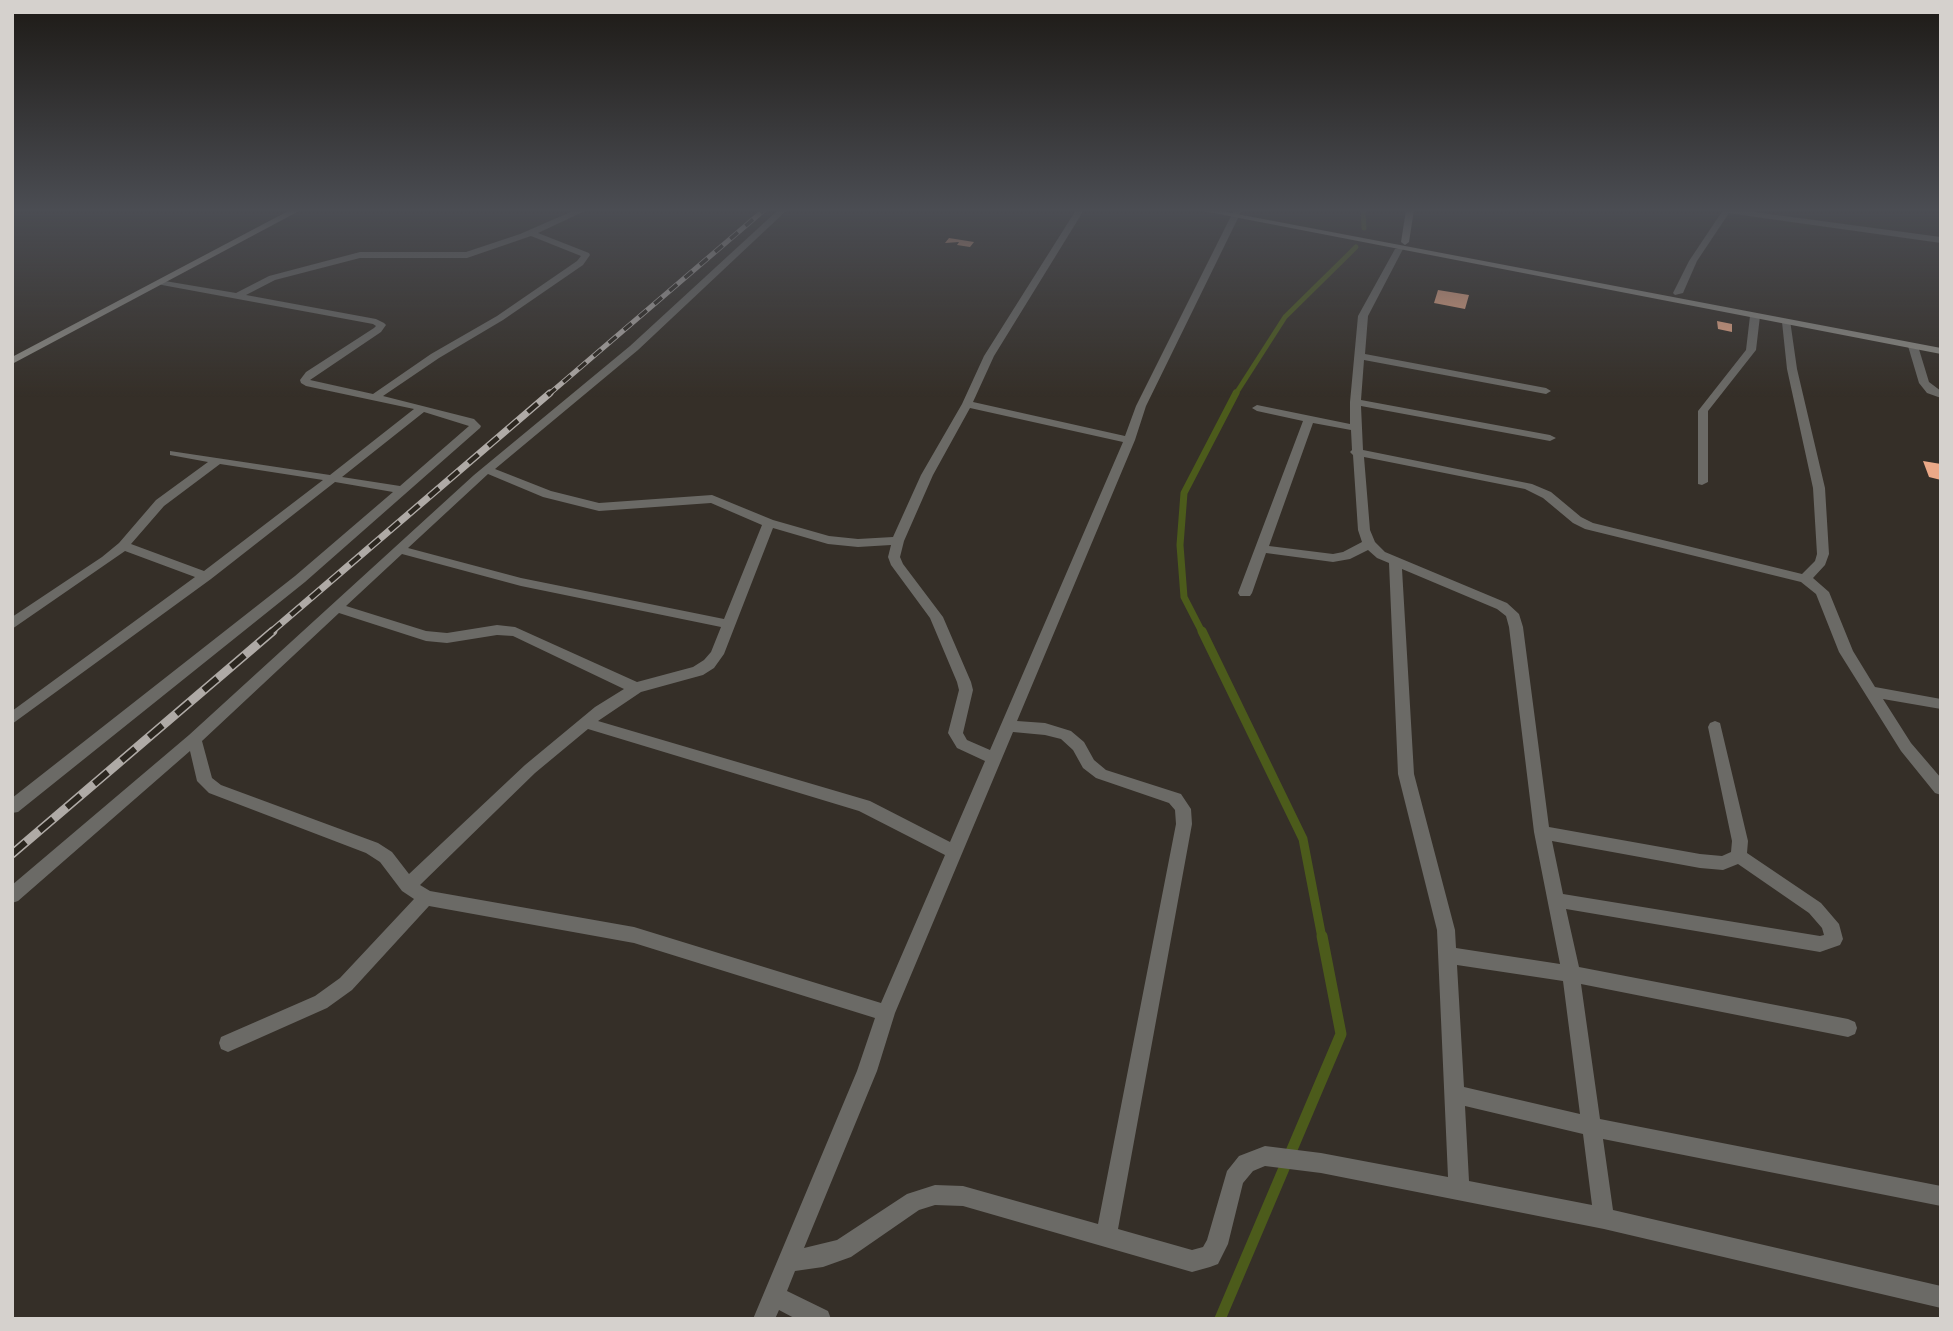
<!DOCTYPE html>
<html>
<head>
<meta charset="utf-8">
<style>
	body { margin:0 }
	#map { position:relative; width:1953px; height:1331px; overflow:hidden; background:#352f28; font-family:"Fira Sans",sans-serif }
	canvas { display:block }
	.frame { position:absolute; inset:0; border:14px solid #d5d1cd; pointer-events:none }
</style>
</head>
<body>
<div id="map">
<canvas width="1953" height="1331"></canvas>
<div class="frame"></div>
</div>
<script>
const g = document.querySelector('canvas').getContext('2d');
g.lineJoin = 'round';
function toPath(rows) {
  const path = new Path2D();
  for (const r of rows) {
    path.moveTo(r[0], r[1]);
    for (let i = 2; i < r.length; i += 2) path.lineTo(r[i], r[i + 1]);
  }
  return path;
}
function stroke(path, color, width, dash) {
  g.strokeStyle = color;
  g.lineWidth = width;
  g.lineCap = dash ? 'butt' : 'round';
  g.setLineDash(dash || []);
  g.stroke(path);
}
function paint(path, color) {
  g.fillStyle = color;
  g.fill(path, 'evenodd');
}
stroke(toPath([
	[1363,210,1364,228],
	[1235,395,1285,317,1356,247]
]), '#4c5b1b', 5);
stroke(toPath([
	[1202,632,1184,597,1180,545,1184,493,1236,393]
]), '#4c5b1b', 7);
stroke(toPath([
	[1202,631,1303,839,1322,938]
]), '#4c5b1b', 9);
stroke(toPath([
	[1220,1319,1341,1034,1322,936]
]), '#4c5b1b', 11);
paint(toPath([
	[949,238,974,242,970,247,957,245,959,242,945,243],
	[1438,290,1469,295,1465,309,1434,303],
	[1717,321,1732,324,1732,332,1718,329],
	[1923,461,1941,464,1941,480,1929,477]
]), '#eba988');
paint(toPath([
	[1740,210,1941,237,1941,243,1727,213,1723,211,1740,210],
	[1755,313,1760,316,1756,350,1708,411,1708,482,1702,485,1698,484,1698,411,1746,350,1750,316,1755,313]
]), '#6b6a66');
paint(toPath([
	[575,210,587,210,538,233,589,253,590,255,583,265,503,320,439,358,383,396,474,419,481,426,480,428,305,582,18,812,12,813,12,798,295,576,393,492,335,482,211,579,12,724,12,711,195,577,125,551,12,629,12,617,102,557,119,543,156,500,208,462,170,455,170,451,330,475,414,409,306,386,301,383,300,380,306,372,374,328,376,326,373,324,162,285,157,282,159,280,236,293,269,276,360,252,466,252,520,234,575,210],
	[531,236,581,256,577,261,497,316,431,354,373,394,310,380,381,332,386,325,384,323,376,319,246,295,275,280,360,258,467,258,531,236],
	[424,412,469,426,400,486,342,477,424,412],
	[220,464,323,480,204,571,131,544,164,506,220,464],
	[778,210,787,210,638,350,495,469,551,491,599,503,712,495,773,520,829,536,858,539,893,537,921,475,962,404,984,356,1076,210,1084,210,994,356,973,402,1125,436,1136,406,1234,210,1242,210,1146,406,1135,440,1017,721,1045,723,1071,731,1084,742,1094,760,1106,770,1181,794,1191,809,1192,824,1118,1229,1192,1250,1203,1247,1207,1240,1227,1171,1239,1156,1265,1146,1321,1153,1448,1177,1437,930,1398,774,1389,563,1377,558,1368,550,1350,559,1333,562,1266,553,1252,593,1250,596,1240,596,1238,593,1303,421,1257,411,1252,408,1257,405,1350,424,1350,402,1358,316,1395,249,1402,247,1403,249,1368,316,1365,354,1546,388,1551,391,1546,394,1364,360,1361,400,1550,435,1556,438,1550,441,1361,406,1363,450,1532,484,1551,492,1581,517,1593,523,1802,574,1815,561,1817,554,1813,488,1787,369,1782,322,1790,320,1797,369,1825,488,1829,554,1825,565,1813,578,1829,592,1853,651,1875,687,1941,699,1941,709,1883,699,1911,743,1941,778,1941,795,1935,793,1901,751,1839,652,1816,594,1801,582,1585,529,1573,523,1543,498,1525,489,1364,457,1370,530,1375,542,1385,552,1507,603,1519,614,1523,627,1549,827,1700,854,1722,856,1731,852,1732,841,1708,727,1710,723,1715,721,1720,723,1748,841,1747,853,1821,903,1839,924,1843,939,1840,945,1820,952,1566,909,1579,967,1848,1019,1855,1022,1857,1028,1855,1034,1848,1037,1581,984,1600,1119,1941,1186,1941,1206,1603,1139,1613,1210,1941,1286,1941,1308,1604,1229,1321,1173,1265,1166,1253,1171,1243,1183,1228,1244,1218,1264,1210,1267,1192,1272,963,1206,935,1205,919,1210,851,1257,823,1267,795,1271,787,1291,828,1311,831,1319,796,1319,779,1310,775,1319,753,1319,857,1071,875,1018,634,943,429,906,352,990,327,1008,228,1052,221,1049,219,1043,221,1037,315,996,340,978,414,899,402,891,380,862,366,853,209,793,197,781,190,751,18,901,12,903,12,885,189,735,474,475,630,346,778,210],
	[970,408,1123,442,990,750,967,740,963,733,973,690,971,682,943,617,903,564,900,557,904,541,933,475,970,408],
	[1313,423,1351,430,1352,450,1350,452,1353,455,1358,530,1362,542,1343,552,1333,554,1269,546,1313,423],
	[488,474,543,497,599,511,711,503,762,525,724,619,521,578,408,548,488,474],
	[773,528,828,544,858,547,891,545,888,557,891,565,930,618,957,682,959,690,948,733,957,748,985,761,950,842,870,801,598,721,641,692,703,675,714,668,724,654,773,528],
	[402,554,521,586,721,627,711,652,704,660,693,667,637,682,515,627,497,625,447,633,426,631,346,606,402,554],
	[1402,569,1497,609,1506,616,1509,627,1534,832,1560,964,1456,948,1455,930,1414,774,1402,569],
	[339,613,426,641,447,643,497,635,513,636,624,689,595,707,525,765,409,874,392,852,378,843,221,785,212,778,202,741,339,613],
	[588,729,859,811,945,855,881,1003,634,927,430,891,420,885,535,773,588,729],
	[1013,732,1045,735,1061,739,1073,750,1083,768,1096,778,1169,803,1175,810,1176,824,1098,1224,963,1186,935,1185,907,1194,837,1240,804,1248,877,1071,895,1013,1013,732],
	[1552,841,1700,868,1723,870,1738,864,1809,913,1822,928,1824,935,1820,936,1563,894,1552,841],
	[1457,965,1563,981,1580,1114,1464,1087,1457,965],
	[1465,1106,1583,1134,1592,1205,1469,1181,1465,1106],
	[1723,210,1731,210,1697,261,1683,293,1675,295,1673,293,1689,261,1723,210],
	[1909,344,1918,346,1929,382,1941,391,1941,398,1927,393,1919,383,1908,346,1909,344]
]), '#6b6a66');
paint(toPath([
	[290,210,301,210,12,364,12,357,290,210],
	[1198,210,1216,210,1941,348,1941,354,1198,210],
	[1406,210,1414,210,1409,242,1405,245,1401,242,1406,210]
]), '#8c8a83');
const railFar2 = toPath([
	[548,395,764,210]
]);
const railFar1 = toPath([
	[271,632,550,393]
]);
const rail = toPath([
	[12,854,273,631]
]);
stroke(railFar2, '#afaaa6', 5);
stroke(railFar1, '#afaaa6', 7);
stroke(rail, '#afaaa6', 9);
stroke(railFar2, '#2b261f', 3.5, [10]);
stroke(railFar1, '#2b261f', 4.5, [13]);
stroke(rail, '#2b261f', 6, [18]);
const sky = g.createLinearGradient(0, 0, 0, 397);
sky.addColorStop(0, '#1d1a16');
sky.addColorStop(0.53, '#4b4d53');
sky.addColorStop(1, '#4b4d5300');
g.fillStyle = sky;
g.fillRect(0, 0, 1953, 397);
</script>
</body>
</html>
